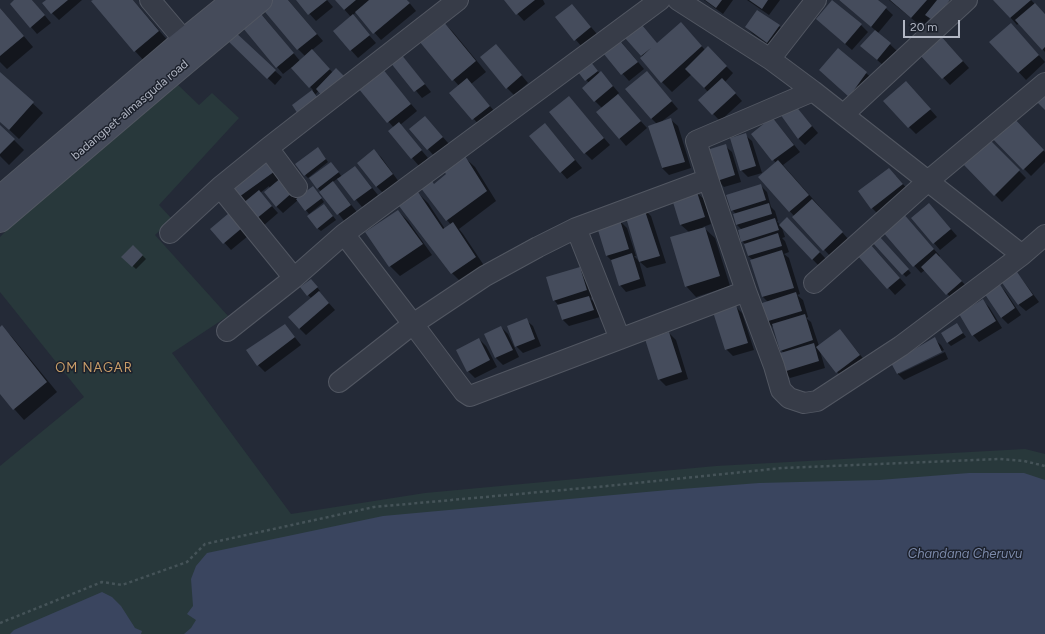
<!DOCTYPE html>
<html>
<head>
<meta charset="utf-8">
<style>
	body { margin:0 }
	#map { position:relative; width:1045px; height:634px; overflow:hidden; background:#242a37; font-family:Figtree,sans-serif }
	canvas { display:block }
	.scale { position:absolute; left:903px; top:20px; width:57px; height:18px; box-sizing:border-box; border:2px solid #b2b7c4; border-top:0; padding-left:5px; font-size:12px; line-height:14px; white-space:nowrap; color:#b2b7c4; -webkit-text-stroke:3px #1c212c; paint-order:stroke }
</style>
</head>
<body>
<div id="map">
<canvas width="1045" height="634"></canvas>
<div class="scale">20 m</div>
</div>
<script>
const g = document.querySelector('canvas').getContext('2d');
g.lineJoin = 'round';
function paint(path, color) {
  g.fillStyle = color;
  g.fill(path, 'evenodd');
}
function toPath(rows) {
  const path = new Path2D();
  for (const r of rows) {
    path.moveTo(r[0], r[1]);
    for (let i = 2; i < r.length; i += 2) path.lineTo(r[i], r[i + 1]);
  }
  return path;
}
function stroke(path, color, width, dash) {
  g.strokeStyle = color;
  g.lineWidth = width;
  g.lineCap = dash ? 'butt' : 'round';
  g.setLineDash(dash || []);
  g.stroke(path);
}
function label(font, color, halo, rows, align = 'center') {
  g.font = font + ' Figtree,sans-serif';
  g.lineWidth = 3;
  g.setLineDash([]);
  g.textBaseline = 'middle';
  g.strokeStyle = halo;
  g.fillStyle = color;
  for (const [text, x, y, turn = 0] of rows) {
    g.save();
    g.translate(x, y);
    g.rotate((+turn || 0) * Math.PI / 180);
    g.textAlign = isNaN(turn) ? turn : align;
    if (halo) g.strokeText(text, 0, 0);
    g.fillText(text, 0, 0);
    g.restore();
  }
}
paint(toPath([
	[178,85,199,105,212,93,239,118,159,205,172,219,155,235,228,316,172,353,291,514,425,493,716,466,1025,449,1045,454,1045,634,0,634,0,466,84,397,0,292,0,237,12,225]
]), '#28383b');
paint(toPath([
	[969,473,1024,473,1045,480,1045,634,184,634,191,628,196,620,187,614,193,606,191,579,196,566,207,553,383,516,668,490,759,483,879,480],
	[102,592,112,597,121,606,135,628,142,631,141,634,10,634,14,630]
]), '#3a455f');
paint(toPath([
	[16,0,32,0,51,23,37,34,31,27],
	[47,0,82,0,59,20,52,13],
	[94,0,133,0,169,42,145,62,135,51,93,1],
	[269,0,288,0,323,41,312,50,333,73,315,95,293,106,313,90,292,67,283,74,277,67,263,16,300,61,305,56,298,49],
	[297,0,327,0,333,7,316,21],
	[336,0,407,0,416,11,381,40,356,12,352,16,376,43,358,58,334,31,351,17],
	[505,0,543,0,545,4,524,21],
	[704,0,733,0,723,14],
	[747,0,780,0,769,15],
	[839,0,877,0,893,15,878,33,897,51,884,66,869,53,875,30],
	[889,0,950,0,953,3,930,18,922,27],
	[995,0,1031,0,1045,14,1045,52,1019,23,1017,25],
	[0,8,33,47,7,69,0,62],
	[578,12,597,34,582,47,556,17],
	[817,19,861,25,868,32,852,50],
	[443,22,453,32,486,72,471,84,496,113,480,126,451,93,459,86,420,41],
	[779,26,786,33,775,49,753,34,746,27],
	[1017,31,1045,62,1026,80,991,42],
	[691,34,705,50,708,48,733,73,725,82,742,101,720,121,700,100,708,92,692,74,672,92,662,82,627,38,657,44],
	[622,43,644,69,629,81,600,48],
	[947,43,969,68,950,85,921,54],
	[233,45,275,71,282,77,275,85],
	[496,45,528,83,514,95,507,88],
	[838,50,873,79,856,103,821,70],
	[388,57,403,57,431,92,422,98],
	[590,61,600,74,601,73,608,80,619,93,617,95,647,128,626,146,597,112,602,108,595,101,589,83,575,67],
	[382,70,417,111,400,125,428,158,419,166,389,131,394,128,360,88],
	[647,72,678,109,661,122,671,120,678,126,691,168,669,175,662,168,649,126,657,124,651,118],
	[0,73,43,113,19,139,0,121],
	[912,89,937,117,916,134,909,127],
	[575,104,610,145,592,160,585,153],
	[795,106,818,133,805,145,798,138],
	[425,117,449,144,434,156,428,149],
	[1017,123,1045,152,1045,162,1031,176,991,135],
	[778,125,800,152,783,165,849,240,831,257,794,217,795,217,759,177,776,163,752,134],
	[0,126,24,150,9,165,0,156],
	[551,131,582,168,567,179,530,136],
	[745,135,752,141,762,173,748,177,741,170],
	[990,141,1026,178,1002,202,966,165],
	[725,146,732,152,741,182,724,187,717,180],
	[374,151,381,157,399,182,383,193,377,187,359,163],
	[321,152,328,162,308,178,305,175],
	[267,155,299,197,316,191,324,202,309,214,298,200,283,213,276,206,269,186,260,193,278,213,263,226,240,196],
	[464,157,475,167,496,201,459,229,463,234,485,267,462,283,452,273,418,193,428,203,445,229,451,225,421,187,431,181,435,185],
	[334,166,342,177,355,167,378,195,362,207,338,178,333,182,357,212,345,222,318,188],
	[896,176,909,191,879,215,872,208,860,191],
	[760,185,767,192,771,207,775,211,778,221,777,221,780,225,794,225,826,259,819,266,782,228,785,237,782,238,785,241,789,252,784,254,789,258,800,294,797,295,803,300,808,317,806,318,811,322,819,346,840,330,866,362,843,379,820,351,825,368,790,378,784,371,784,353,781,350,774,328,766,321,768,302,763,297,752,261,753,260,748,256,746,245,742,241,742,230,737,225,734,215,736,214,732,210],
	[697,193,704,199,711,224,703,227,715,238,730,286,696,297,686,286,689,232,681,225],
	[929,204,957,236,940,250,934,243],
	[327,208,336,220,321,231,317,228],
	[644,209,651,216,666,263,647,268,640,262,626,215],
	[398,211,408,221,432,255,400,276,390,266],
	[229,215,248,236,231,250,212,229],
	[620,221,627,228,636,256,634,256,639,261,646,286,626,292,620,285,612,261,607,256],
	[909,221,940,256,939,257,968,288,954,301,925,270,921,273,883,231],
	[879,237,911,273,906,277,874,242],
	[133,246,146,259,136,269,123,257],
	[877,252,906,285,895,295,859,255],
	[579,268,586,275,593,297,590,298,596,304,600,317,569,326,562,319,559,306,554,300],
	[1015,271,1021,278,1039,302,1026,311,1019,305,1002,280],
	[314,283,320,291,319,292,335,310,306,335,299,328,311,298,308,295],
	[998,284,1005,291,1021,315,1008,324,1001,317],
	[982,300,989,307,1002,328,979,342,973,335],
	[735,306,742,313,754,350,733,356,726,349],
	[526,320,533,326,541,346,523,353,516,346],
	[285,325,301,345,265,372,258,365],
	[957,325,966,337,951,346,948,343],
	[2,327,12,337,57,392,24,420,0,393,0,329],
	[501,327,508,334,519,357,503,365,496,358,485,335],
	[669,333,676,340,688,379,666,386,659,379],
	[479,339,486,346,497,367,475,378,468,371],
	[934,339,941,345,944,350,899,372,899,374,945,352,948,359,904,380,897,373,893,363]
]), '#0007');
paint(toPath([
	[14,0,32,0,45,15,30,28,10,4],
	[46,0,68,0,51,14,42,3],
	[93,0,133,0,159,31,134,52,91,1],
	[268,0,288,0,317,34,297,50,260,6],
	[296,0,327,0,308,15],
	[335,0,356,0,344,10],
	[369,0,407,0,410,3,373,34,355,12],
	[504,0,535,0,516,15],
	[705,0,722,0,716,8],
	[749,0,768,0,762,9],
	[832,0,862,24,845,44,816,19],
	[839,0,878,0,887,7,871,27],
	[890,0,927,0,911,18],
	[937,0,950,0,934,21,925,15],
	[993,0,1031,0,1010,18],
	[1035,3,1045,14,1045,47,1042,50,1015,20],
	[572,4,591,27,574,41,555,17],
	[0,8,24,36,0,56],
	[256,8,294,53,276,68,238,22],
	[757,10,780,25,767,43,745,27],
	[353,14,370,35,350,51,333,31],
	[443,21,476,61,452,81,419,41],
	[681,22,702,46,661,83,640,58,651,48,641,56,625,38,642,25,657,43],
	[1011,23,1039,55,1018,73,989,42],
	[233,30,276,70,267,79,225,38],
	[875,30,891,43,877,60,860,46],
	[615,35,638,62,621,75,599,48],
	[940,35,963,61,942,79,919,54],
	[496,44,522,75,506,89,480,57],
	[708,46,727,66,704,88,685,69],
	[838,48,867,72,849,97,819,70],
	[312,49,330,69,309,88,291,68],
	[397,49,425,84,414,92,386,57],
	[587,57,598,71,585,81,574,67],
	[336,68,345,77,324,98,316,89],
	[382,68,411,104,387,123,358,88],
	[601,71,613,86,594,102,582,88],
	[647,71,672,101,651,119,625,89],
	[0,72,34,102,9,130,0,122],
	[467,78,490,106,472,120,449,93],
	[722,78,736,93,712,115,698,100],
	[906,81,931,109,908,128,883,101],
	[312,90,320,101,300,117,292,105],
	[618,94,641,121,619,139,596,112],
	[1045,95,1045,110,1037,102],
	[569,96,604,138,584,154,549,112],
	[795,105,812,126,798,139,780,114],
	[1011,115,1044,150,1023,170,989,135],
	[425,116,443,137,427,150,409,129],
	[772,117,794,145,772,161,751,134],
	[671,118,685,162,662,168,648,126],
	[399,122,422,150,411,159,388,131],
	[545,123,575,160,560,173,529,136],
	[0,125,15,139,0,154],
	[746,133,756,166,740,171,730,138],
	[990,140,1020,170,994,196,964,165],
	[726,144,735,175,717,181,707,150],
	[318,147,326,159,304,176,295,164],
	[374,149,393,174,376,187,357,163],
	[267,153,278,169,239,197,228,182],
	[465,156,487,191,446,221,420,187,431,179,434,184,446,174,442,169],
	[778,160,809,195,789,212,758,177],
	[331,162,339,172,317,189,309,178],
	[355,166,372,188,354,201,337,179],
	[889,168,903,184,871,209,858,191],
	[282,177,294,191,276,207,264,192],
	[333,181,351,205,337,215,319,192],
	[761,184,766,200,731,211,726,195],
	[313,186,322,198,305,211,296,199],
	[259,190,272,206,256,219,242,204],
	[418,192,443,229,453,222,476,257,451,274,399,206],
	[697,192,705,217,680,225,672,199],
	[812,199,843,232,823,251,792,217],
	[769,203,772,214,736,225,733,214],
	[929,203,951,229,933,244,911,218],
	[324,204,333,216,317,229,307,216],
	[644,208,660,256,639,262,625,214],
	[398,210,423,244,389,267,365,232],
	[902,212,934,249,913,267,882,231],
	[229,213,242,228,223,244,210,229],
	[787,217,820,252,812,260,779,225],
	[775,218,779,230,741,242,738,230],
	[620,220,629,249,606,256,597,227],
	[705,227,720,276,685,287,670,237],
	[778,233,782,246,748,256,744,244],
	[879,236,909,269,902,275,872,242],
	[870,244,900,278,887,289,857,255],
	[133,245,143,255,132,267,121,257],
	[782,250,794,288,762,297,750,260],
	[632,253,640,279,619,286,611,260],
	[936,253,962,281,946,295,921,267],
	[580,267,587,290,553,301,546,277],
	[1015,269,1033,295,1018,305,1000,280],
	[311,279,318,287,307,296,300,287],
	[999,283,1015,308,1001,318,984,293],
	[319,291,329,303,299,329,288,317],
	[796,292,802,311,765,322,759,304],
	[589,296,594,310,562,320,557,305],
	[983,299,996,321,972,336,959,314],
	[736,305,748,343,725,350,713,312],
	[805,314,813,340,780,351,772,324],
	[527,318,535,339,515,347,507,326],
	[957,323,963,333,947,343,941,333],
	[285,324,295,337,257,366,246,350],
	[2,325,47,382,13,410,0,394,0,327],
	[501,326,513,350,495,358,484,334],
	[840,329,860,355,836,373,816,347],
	[669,332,682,372,658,380,645,339],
	[935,337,942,352,897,374,891,363],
	[479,338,490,360,467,372,456,350],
	[814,343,819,361,783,372,777,354]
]), '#454c5c');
const street = toPath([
	[150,0,184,40],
	[678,0,770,59,813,91,1022,255,1045,235],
	[770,59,816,0],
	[813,91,696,141,708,179,746,291,774,366,781,390,789,398,804,403,817,401,901,346,1022,255],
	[844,114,967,0],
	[268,148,297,187],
	[708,179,576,228,538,247,485,276,413,324,464,392,470,396,746,291],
	[220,187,294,278,344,234,413,324,339,382],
	[576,228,620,339],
	[170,233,220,187,268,148,458,0],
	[344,234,660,0],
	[814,283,928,181,1045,83],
	[227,331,294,278]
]);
const secondary = toPath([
	[0,197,175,47,233,0],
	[0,221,175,72,261,0]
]);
stroke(street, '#525762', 22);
stroke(secondary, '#525762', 24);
stroke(toPath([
	[0,623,102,582,122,585,187,562,205,544,374,507,607,486,782,468,999,459,1024,461,1045,466]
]), '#455358', 2.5, [3, 3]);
stroke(street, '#373c48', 20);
stroke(secondary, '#454b5a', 22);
label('12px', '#b2b7c4', '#1c212c', [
	["badangpet-almasguda road",130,110,-40]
]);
g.letterSpacing = '1px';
label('13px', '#c89d68', '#1c212c', [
	["OM NAGAR",94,368]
]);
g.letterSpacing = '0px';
label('italic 13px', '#7c8aaa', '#1c212c', [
	["Chandana Cheruvu",965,554]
]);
</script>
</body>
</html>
